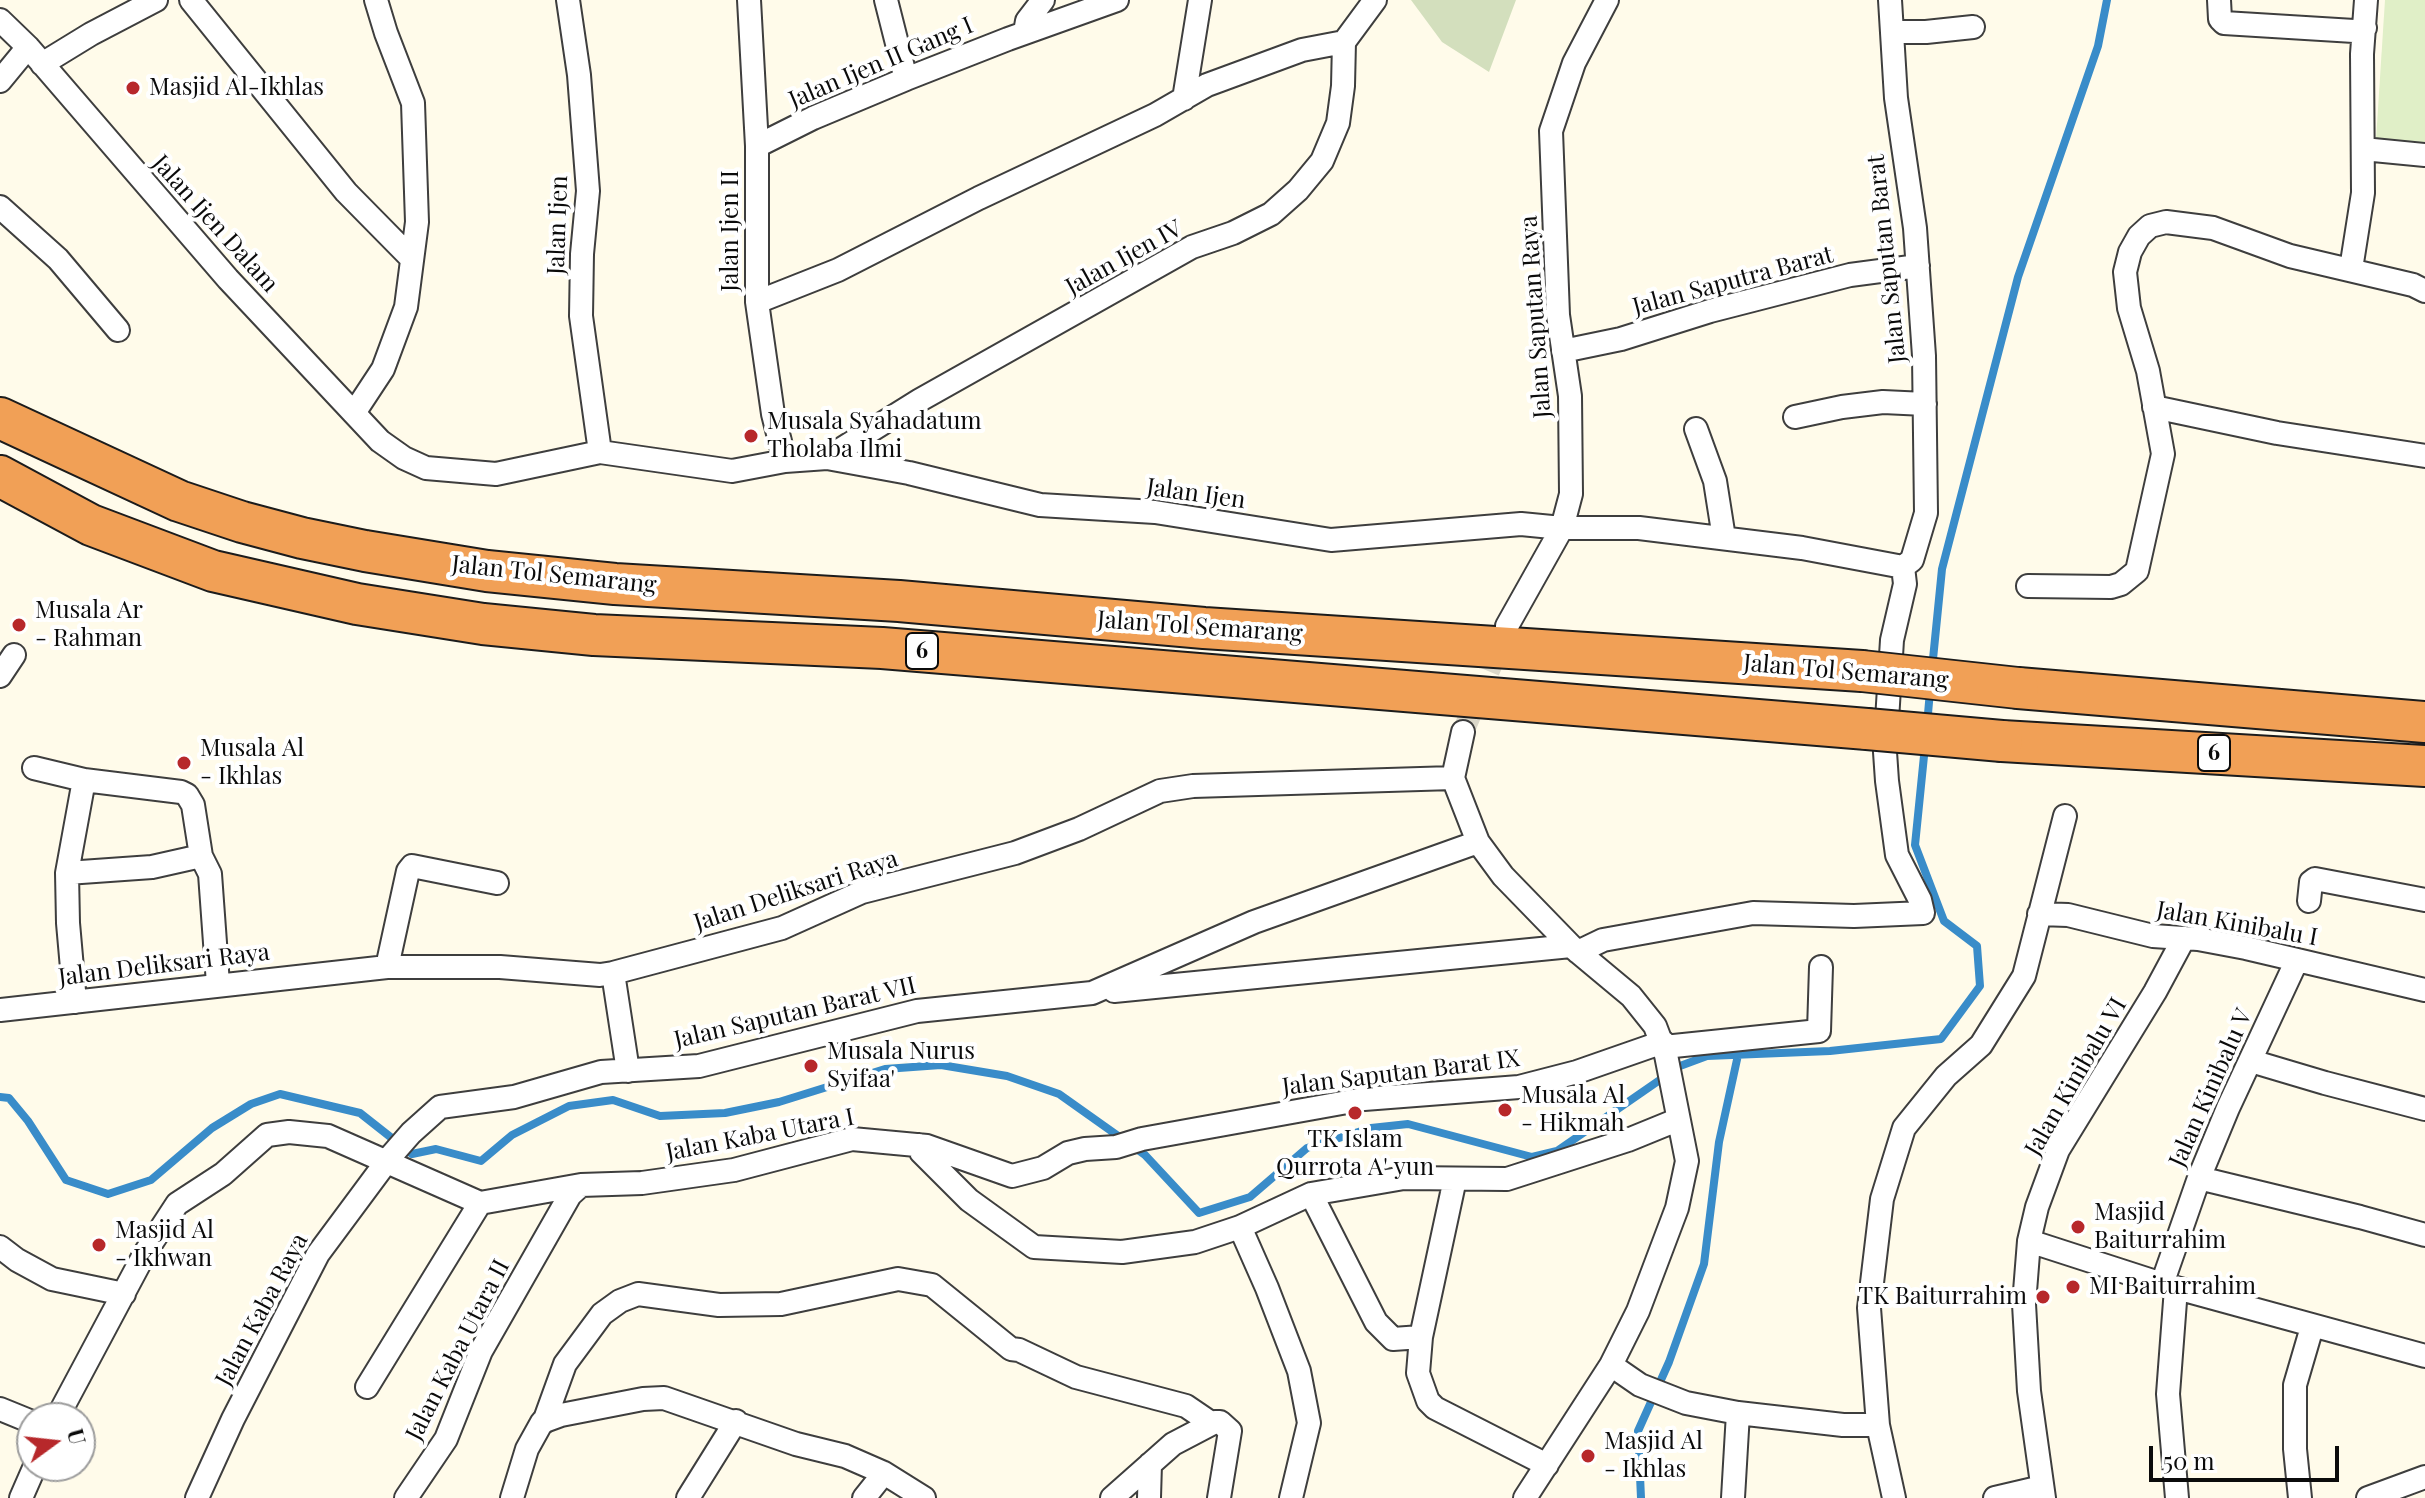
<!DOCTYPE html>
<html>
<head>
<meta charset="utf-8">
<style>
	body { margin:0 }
	#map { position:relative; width:2425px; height:1498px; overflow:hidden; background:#fffbea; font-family:"Playfair Display",serif }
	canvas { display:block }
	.north { position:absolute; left:16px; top:1402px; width:80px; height:80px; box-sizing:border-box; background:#fff; border:2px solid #9d9d9d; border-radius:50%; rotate:75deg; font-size:22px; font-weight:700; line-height:32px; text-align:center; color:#0b0b0b }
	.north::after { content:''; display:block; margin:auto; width:28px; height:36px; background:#b7282b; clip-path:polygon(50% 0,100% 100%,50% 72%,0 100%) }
	.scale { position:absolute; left:2149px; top:1446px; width:190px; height:36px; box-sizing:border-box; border:4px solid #0b0b0b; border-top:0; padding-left:10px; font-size:24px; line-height:28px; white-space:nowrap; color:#0b0b0b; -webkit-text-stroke:6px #fff; paint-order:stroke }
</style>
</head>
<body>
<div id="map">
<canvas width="2425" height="1498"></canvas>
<div class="north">U</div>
<div class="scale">50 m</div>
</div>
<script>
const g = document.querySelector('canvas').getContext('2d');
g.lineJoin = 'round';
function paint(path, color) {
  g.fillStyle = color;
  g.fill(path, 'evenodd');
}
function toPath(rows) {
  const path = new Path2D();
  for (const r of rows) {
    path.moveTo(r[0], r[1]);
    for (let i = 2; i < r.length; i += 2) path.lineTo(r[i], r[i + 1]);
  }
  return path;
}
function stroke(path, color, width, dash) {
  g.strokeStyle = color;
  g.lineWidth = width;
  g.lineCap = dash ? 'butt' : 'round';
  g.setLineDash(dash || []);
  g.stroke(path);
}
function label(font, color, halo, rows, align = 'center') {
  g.font = font + ' "Playfair Display",serif';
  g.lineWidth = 8;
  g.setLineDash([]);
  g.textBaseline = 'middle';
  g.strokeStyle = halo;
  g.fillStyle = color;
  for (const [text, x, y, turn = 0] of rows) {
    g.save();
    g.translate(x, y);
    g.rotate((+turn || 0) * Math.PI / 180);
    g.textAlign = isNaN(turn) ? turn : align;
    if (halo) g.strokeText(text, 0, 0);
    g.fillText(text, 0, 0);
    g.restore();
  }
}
paint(toPath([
	[1411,0,1516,0,1489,72,1442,42]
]), '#d3dfbd');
paint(toPath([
	[2385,0,2425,0,2425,143,2376,140]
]), '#e0efc7');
stroke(toPath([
	[1932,669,1942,569,2018,277,2098,46,2107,0],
	[1927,725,1930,691],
	[0,1097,9,1098,28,1121,66,1180,108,1194,151,1180,212,1128,251,1104,280,1094,360,1113,412,1154,436,1149,481,1161,512,1135,569,1106,613,1100,660,1116,725,1113,779,1102,885,1069,941,1065,1007,1076,1059,1094,1145,1155,1199,1213,1250,1197,1307,1148,1371,1128,1408,1124,1532,1157,1557,1151,1680,1066,1707,1056,1830,1051,1941,1039,1980,986,1977,946,1944,921,1915,845,1925,746],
	[1641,1498,1638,1431,1669,1362,1704,1264,1719,1142,1738,1055]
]), '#398cc9', 8);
stroke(toPath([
	[1463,732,1501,642]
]), '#dad7c9', 22, [22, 11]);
const street = toPath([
	[191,0,346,192,412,259],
	[568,0,579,75,588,191,582,254,581,316,600,452],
	[749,0,757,146,757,302,773,414,785,461],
	[886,0,906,79],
	[2219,0,2220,19,2224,23,2354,31,2365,28],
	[0,20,28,47,228,279,380,441,404,458,426,468,496,474,600,452,732,471,785,461,827,458,920,400,1192,247,1233,233,1271,214,1298,190,1322,161,1338,123,1343,86,1344,42,1375,0],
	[1025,32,1027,21,1043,0],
	[1892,32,1926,32,1973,27],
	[42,64,91,34,156,0],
	[0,81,28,47],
	[1184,99,1200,0],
	[757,146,813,118,906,79,1008,39,1117,0],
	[2363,149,2425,155],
	[0,207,58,259,118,330],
	[2351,269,2363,193,2362,54,2366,0],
	[757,302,838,270,979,198,1155,115,1207,85,1302,50,1344,42],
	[1563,351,1621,339,1710,311,1850,275,1918,266],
	[2154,407,2277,433,2425,456],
	[354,413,383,369,406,307,417,222,413,103,386,33,376,0],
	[1795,417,1842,407,1883,402,1925,404],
	[1696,429,1715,481,1724,538],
	[827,458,909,473,1040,505,1155,512,1331,540,1521,524,1562,528,1639,528,1802,548,1903,567,1912,560,1926,513,1924,356,1915,228,1896,98,1890,0],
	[2028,586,2111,587,2121,584,2137,571,2163,454,2148,371,2129,308,2125,272,2130,252,2139,236,2150,226,2166,222,2213,228,2290,256,2413,285,2425,291],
	[1507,626,1562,528,1571,494,1570,396,1558,315,1551,131,1574,63,1607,0],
	[0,676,14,655],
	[34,768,84,780,181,792,187,795,193,805,201,856,210,874,218,984],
	[1453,778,1478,842,1503,876,1571,946,1631,996,1655,1026,1666,1055,1687,1161,1677,1208,1638,1311,1611,1365,1525,1498],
	[1453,778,1463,732],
	[67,873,152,867,201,856],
	[2309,901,2311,882,2315,879,2425,900],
	[2039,914,2068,915,2153,936,2198,939,2246,948,2425,990],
	[1578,952,1603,940,1753,913,1854,916,1923,913,1920,900,1897,855,1887,781,1885,752,1892,640,1905,584,1903,567],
	[387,967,408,871,412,866,497,883],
	[613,973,628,1071],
	[1114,991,1571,946],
	[75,1002,68,923,67,873,84,780],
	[0,1010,387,967,500,967,600,975,613,973,782,928,862,892,1015,853,1079,829,1160,791,1193,786,1453,778],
	[1664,1047,1819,1031,1821,967],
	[2251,1061,2325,1083,2425,1109],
	[919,1145,921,1152,969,1200,1034,1247,1122,1252,1195,1242,1240,1227,1311,1194,1404,1178,1507,1179,1628,1140,1677,1120],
	[2199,1178,2360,1217,2425,1235],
	[1311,1194,1376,1322,1393,1339,1421,1337,1455,1179],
	[1240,1227,1267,1288,1299,1371,1309,1423,1291,1498],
	[2029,1241,2162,1284,2425,1356],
	[0,1247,17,1260,52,1279,124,1294],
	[2162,1284,2199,1178,2228,1108,2297,960],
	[2176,1288,2168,1394,2177,1498],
	[1421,1337,1418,1373,1428,1401,1435,1408,1547,1465],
	[1611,1365,1640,1385,1686,1403,1738,1413,1843,1425,1878,1425],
	[367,1387,480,1203],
	[0,1409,32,1422],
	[57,1418,145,1253,177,1204,223,1174,267,1135,289,1132,328,1136,480,1203,581,1185,642,1183,734,1170,852,1139,927,1146,1012,1176,1043,1168,1068,1153,1085,1149,1116,1147,1142,1139,1364,1099,1519,1087,1577,1072,1663,1042],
	[544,1422,565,1364,602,1314,620,1301,638,1294,719,1305,781,1304,898,1279,932,1285,1011,1349,1019,1350,1076,1377,1186,1406,1211,1423],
	[21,1498,35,1466],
	[197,1498,233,1419,318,1254,390,1157,411,1133,440,1107,514,1097,601,1072,699,1066,917,1011,1092,993,1254,922,1478,842],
	[406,1498,446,1439,481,1351,570,1195,581,1185],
	[512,1498,527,1449,542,1422,561,1415,643,1399,664,1398,796,1444,845,1456,884,1473,924,1498],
	[688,1498,736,1421],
	[864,1498,884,1473],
	[1112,1498,1173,1444,1215,1422,1220,1422,1230,1431,1219,1498],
	[1149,1498,1150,1464],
	[1733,1498,1738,1413],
	[1894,1498,1878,1425,1869,1308,1882,1199,1904,1128,1946,1076,1981,1045,2024,976,2065,816],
	[1995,1498,2042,1487],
	[2044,1498,2029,1391,2024,1304,2029,1241,2037,1207,2058,1150,2155,992,2184,938],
	[2300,1498,2295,1449,2295,1385,2312,1327],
	[2368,1498,2425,1477]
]);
const highway = toPath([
	[0,418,179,501,242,522,302,538,365,551,487,571,615,584,899,601,1204,628,1862,671],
	[0,476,91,525,213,571,357,604,483,624,594,635,882,648,1867,729],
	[2018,688,2425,722],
	[2002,741,2425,766]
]);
stroke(street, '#3e3e3e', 26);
stroke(highway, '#1c1c1c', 44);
stroke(street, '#fff', 22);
stroke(highway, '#f1a056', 40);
const highwayBridge = toPath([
	[1862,671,2018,688],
	[1867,729,2002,741]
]);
stroke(highwayBridge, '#1c1c1c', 44, []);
stroke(highwayBridge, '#f1a056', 40);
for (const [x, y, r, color] of [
	[133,88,8,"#b7282b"],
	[751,436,8,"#b7282b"],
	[19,625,8,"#b7282b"],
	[184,763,8,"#b7282b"],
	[811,1066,8,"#b7282b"],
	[1505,1110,8,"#b7282b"],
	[1355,1113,8,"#b7282b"],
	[2078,1227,8,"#b7282b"],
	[99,1245,8,"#b7282b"],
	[2073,1287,8,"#b7282b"],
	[2043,1297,8,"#b7282b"],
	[1588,1456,8,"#b7282b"]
]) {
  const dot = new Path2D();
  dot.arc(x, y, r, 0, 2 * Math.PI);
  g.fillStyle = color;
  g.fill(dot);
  stroke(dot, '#fff', 3);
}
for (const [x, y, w] of [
	[922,651,32],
	[2214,753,32]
]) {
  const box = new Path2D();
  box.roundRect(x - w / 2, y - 18, w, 36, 6);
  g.fillStyle = '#fff';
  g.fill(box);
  stroke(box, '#0b0b0b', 2);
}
label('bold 22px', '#0b0b0b', null, [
	["6",922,651],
	["6",2214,753]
]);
label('24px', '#0b0b0b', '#fff', [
	["Jalan Ijen II Gang I",881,63,-23],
	["Jalan Ijen Dalam",215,224,48],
	["Jalan Ijen",558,225,-88],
	["Jalan Ijen II",731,231,-90],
	["Jalan Ijen IV",1124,258,-29],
	["Jalan Saputan Barat",1887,259,-96],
	["Jalan Saputra Barat",1733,281,-15],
	["Jalan Saputan Raya",1536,317,-94],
	["Jalan Ijen",1196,494,8],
	["Jalan Tol Semarang",554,575,6],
	["Jalan Tol Semarang",1200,627,4],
	["Jalan Tol Semarang",1846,672,5],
	["Jalan Deliksari Raya",796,891,-18],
	["Jalan Kinibalu I",2237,924,10],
	["Jalan Deliksari Raya",164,965,-7],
	["Jalan Saputan Barat VII",795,1013,-13],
	["Jalan Saputan Barat IX",1401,1073,-7],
	["Jalan Kinibalu VI",2076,1077,-60],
	["Jalan Kinibalu V",2211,1088,-66],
	["Jalan Kaba Utara I",760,1135,-11],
	["Jalan Kaba Raya",262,1310,-62],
	["Jalan Kaba Utara II",458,1350,-63]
]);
label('24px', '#0b0b0b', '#fff', [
	["Masjid Al-Ikhlas",149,88],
	["Musala Syahadatum",767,422],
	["Tholaba Ilmi",767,450],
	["Musala Ar",35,611],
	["- Rahman",35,639],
	["Musala Al",200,749],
	["- Ikhlas",200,777],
	["Musala Nurus",827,1052],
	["Syifaa'",827,1080],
	["Musala Al",1521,1096],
	["- Hikmah",1521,1124],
	["TK Islam",1355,1140,"center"],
	["Qurrota A' yun",1355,1168,"center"],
	["Masjid",2094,1213],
	["Baiturrahim",2094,1241],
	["Masjid Al",115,1231],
	["- Ikhwan",115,1259],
	["MI Baiturrahim",2089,1287],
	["TK Baiturrahim",2027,1297,"right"],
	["Masjid Al",1604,1442],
	["- Ikhlas",1604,1470]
], 'left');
</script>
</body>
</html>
